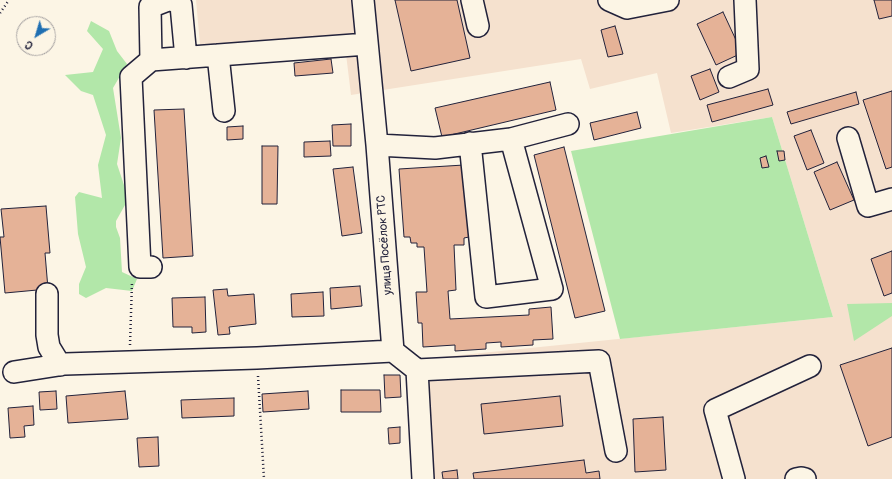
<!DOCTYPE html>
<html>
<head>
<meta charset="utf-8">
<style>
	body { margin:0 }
	#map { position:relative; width:892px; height:479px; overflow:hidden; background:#fcf5e5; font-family:Pangolin,sans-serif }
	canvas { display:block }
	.north { position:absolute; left:16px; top:16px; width:40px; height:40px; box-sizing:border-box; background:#fcf5e5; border:1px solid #a5a1a1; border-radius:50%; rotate:218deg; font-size:11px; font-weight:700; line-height:16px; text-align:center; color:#22223b }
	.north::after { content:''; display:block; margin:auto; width:14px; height:18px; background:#1f6fb2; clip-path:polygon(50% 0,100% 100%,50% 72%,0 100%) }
</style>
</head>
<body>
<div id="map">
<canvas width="892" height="479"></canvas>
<div class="north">С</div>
</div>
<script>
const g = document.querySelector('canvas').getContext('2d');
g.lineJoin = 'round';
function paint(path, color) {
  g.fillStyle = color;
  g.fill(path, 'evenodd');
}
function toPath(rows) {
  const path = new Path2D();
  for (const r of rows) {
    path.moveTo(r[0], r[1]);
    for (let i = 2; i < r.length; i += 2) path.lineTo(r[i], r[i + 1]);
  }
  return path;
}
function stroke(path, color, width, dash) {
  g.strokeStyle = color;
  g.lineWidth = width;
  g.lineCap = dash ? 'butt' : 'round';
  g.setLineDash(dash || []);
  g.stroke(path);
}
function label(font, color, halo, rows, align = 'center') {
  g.font = font + ' Pangolin,sans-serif';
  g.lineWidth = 4;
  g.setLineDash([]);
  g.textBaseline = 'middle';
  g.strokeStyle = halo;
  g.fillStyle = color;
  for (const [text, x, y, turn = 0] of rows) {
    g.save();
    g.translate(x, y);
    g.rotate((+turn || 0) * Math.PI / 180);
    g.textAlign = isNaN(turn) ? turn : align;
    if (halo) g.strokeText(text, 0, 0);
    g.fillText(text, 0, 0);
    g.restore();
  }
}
paint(toPath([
	[196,0,892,0,892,479,415,479,413,360,833,317,772,117,671,133,657,73,590,89,581,59,351,95,346,54,202,66]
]), '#f5e1ce');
paint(toPath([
	[91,21,109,31,117,51,127,64,113,88,121,138,117,164,126,191,125,205,116,221,116,227,120,238,122,272,137,279,132,291,106,288,86,298,79,294,79,284,86,267,78,234,75,197,79,192,102,198,98,165,106,135,93,95,81,91,65,75,93,72,103,49,87,31],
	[772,117,833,317,620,339,571,151],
	[892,303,892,316,854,341,847,304]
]), '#b2e7a9');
const building = toPath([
	[395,0,457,0,470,58,411,71,395,0],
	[874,0,892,0,892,16,879,19,874,0],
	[723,12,742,53,716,65,697,24,723,12],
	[615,26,623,54,608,57,601,30,615,26],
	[331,59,333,73,295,76,294,63,331,59],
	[710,69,719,92,700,100,691,76,710,69],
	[550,82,556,110,442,137,435,108,550,82],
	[768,89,773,105,712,122,707,105,768,89],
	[892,91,892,167,886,169,863,100,892,91],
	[856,92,859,104,791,124,787,112,856,92],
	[184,109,193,256,163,258,154,110,184,109],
	[637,112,641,128,594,140,590,123,637,112],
	[351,124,351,146,333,146,332,125,351,124],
	[243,126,243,139,227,140,227,127,243,126],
	[811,130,824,163,807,170,794,136,811,130],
	[330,141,331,156,304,157,304,142,330,141],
	[262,146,278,146,277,204,262,204,262,146],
	[564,147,605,311,575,318,534,155,564,147],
	[777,151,784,151,785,160,779,161,777,151],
	[766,156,769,167,762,168,760,158,766,156],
	[837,162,854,200,830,210,814,172,837,162],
	[464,165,469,237,464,238,464,245,454,245,456,290,448,291,450,319,529,315,529,309,551,307,553,339,533,340,533,345,501,347,501,342,486,343,486,349,455,351,455,345,423,347,422,323,418,323,416,292,427,292,424,247,417,247,417,243,411,243,410,237,404,237,399,169,464,165],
	[353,167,362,233,342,236,333,169,353,167],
	[46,206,50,253,45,253,48,289,5,293,0,237,4,237,1,209,46,206],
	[892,251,892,293,884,296,871,259,892,251],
	[360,286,362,306,331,309,330,288,360,286],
	[227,289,228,296,254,294,256,324,229,327,230,334,218,335,213,290,227,289],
	[323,292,324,316,292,317,291,294,323,292],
	[205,297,206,332,192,333,192,327,173,327,172,298,205,297],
	[892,348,892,437,868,446,840,365,892,348],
	[384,375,400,375,401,397,385,398,384,375],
	[341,390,380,390,381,412,341,412,341,390],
	[56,391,57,409,40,410,39,392,56,391],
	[125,391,128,419,68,423,66,396,125,391],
	[308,391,309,409,263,412,262,394,308,391],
	[560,396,563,426,484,434,481,404,560,396],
	[234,398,234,416,182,418,181,400,234,398],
	[33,406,34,425,24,426,25,437,10,438,8,408,33,406],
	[663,417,666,470,635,472,633,419,663,417],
	[400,427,400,443,389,444,388,428,400,427],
	[158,437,159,466,139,467,137,438,158,437],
	[584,460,586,473,599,471,600,479,474,479,473,473,584,460],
	[457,470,458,479,443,479,442,472,457,470]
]);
paint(building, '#e5b297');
stroke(building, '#22223b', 1);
const minor = toPath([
	[173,0,181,5,186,58],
	[363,0,377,145,393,351,417,370,423,479],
	[472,0,478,26],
	[609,0,627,8,668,0],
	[218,55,224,111],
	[151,60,150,7,168,0],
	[729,77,748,69,745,0],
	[848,138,868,206,892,199],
	[470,143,486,297,552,289,511,139],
	[377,145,435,148,511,139,568,124],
	[151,267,140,267,131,77,151,60,367,44],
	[47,294,47,335,49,347,60,365],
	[417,370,599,361,616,451],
	[14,372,65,364,257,358,393,351],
	[734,479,715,410,810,366],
	[796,479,801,478,805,479]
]);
stroke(minor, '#22223b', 24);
stroke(toPath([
	[0,13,9,0],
	[130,345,132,282],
	[258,376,264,479]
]), '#22223b', 2.5, [1, 3]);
stroke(minor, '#fcf5e5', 21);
label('12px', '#22223b', '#fcf5e5', [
	["улица Посёлок РТС",385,245,-94]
]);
</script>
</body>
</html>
